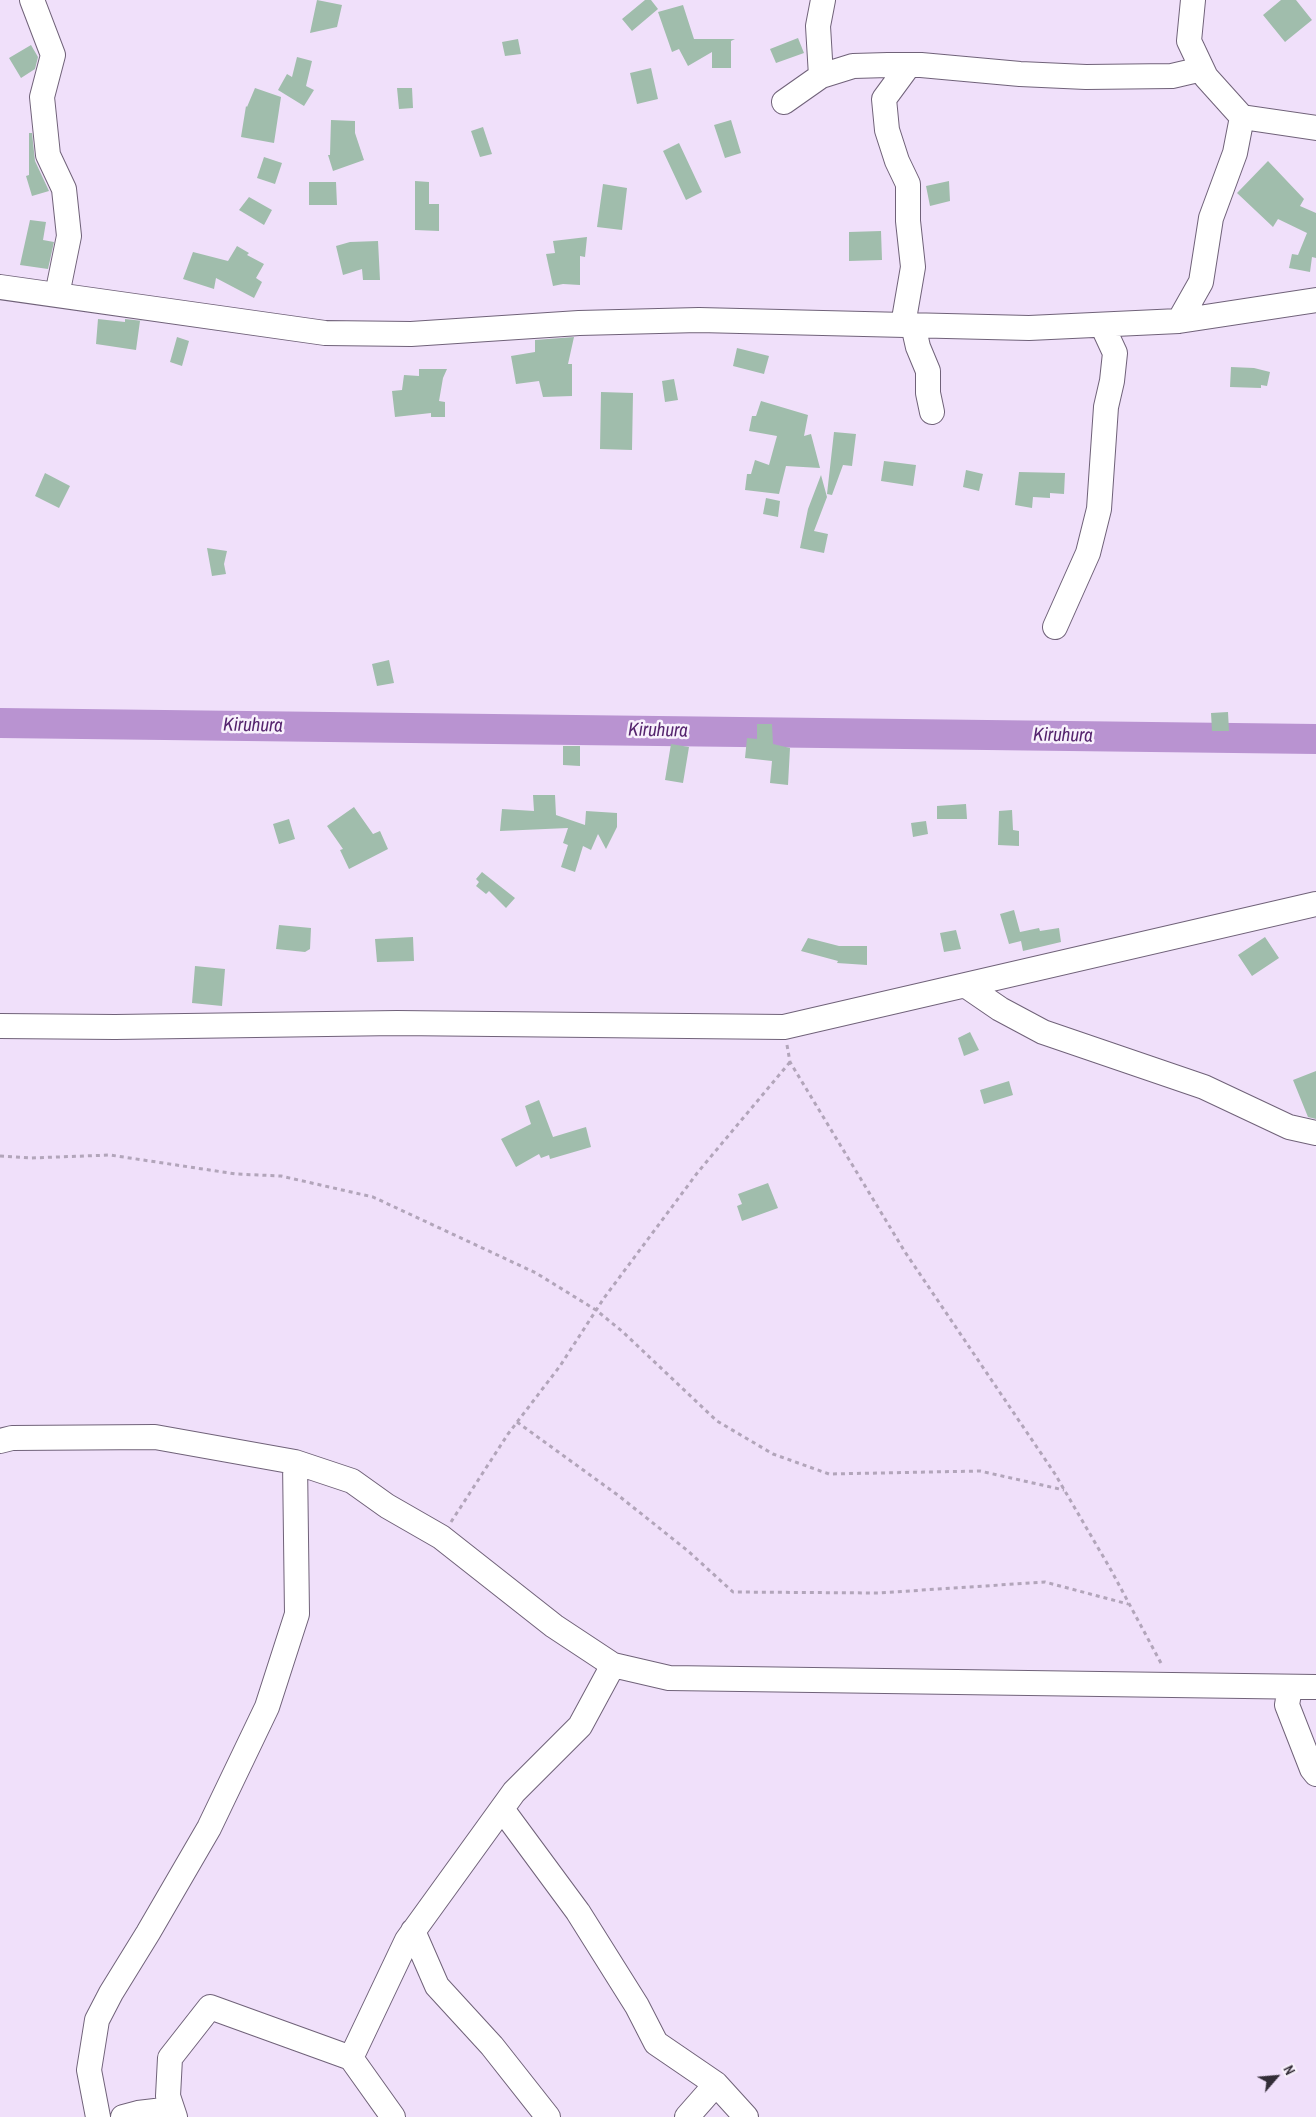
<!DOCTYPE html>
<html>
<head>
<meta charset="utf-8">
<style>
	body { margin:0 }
	#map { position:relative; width:1316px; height:2117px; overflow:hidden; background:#f0e0fa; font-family:"Archivo Narrow",sans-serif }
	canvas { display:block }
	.north { position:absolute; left:1251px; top:2052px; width:50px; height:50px; -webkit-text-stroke:4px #f8f1fc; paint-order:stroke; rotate:63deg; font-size:14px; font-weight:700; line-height:20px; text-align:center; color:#332d37 }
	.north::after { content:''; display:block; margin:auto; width:18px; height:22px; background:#332d37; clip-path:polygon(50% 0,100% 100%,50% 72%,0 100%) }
</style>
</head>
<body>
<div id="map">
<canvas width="1316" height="2117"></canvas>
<div class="north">N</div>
</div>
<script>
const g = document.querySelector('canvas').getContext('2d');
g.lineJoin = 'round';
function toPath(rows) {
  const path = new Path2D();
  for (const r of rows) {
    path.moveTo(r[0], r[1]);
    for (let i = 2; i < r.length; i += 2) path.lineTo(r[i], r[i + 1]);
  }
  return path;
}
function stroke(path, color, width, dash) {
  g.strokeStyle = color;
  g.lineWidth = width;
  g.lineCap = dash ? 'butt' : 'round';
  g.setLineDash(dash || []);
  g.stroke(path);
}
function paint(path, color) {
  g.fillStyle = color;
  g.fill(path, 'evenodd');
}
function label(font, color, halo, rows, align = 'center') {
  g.font = font + ' "Archivo Narrow",sans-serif';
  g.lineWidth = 5;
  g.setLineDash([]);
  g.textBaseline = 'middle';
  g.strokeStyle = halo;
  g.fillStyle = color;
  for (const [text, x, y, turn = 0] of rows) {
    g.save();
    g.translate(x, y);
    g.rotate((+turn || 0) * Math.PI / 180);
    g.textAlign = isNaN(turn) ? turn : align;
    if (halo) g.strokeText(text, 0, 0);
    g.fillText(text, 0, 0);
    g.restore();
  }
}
stroke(toPath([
	[0,723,1316,739]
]), '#b993d1', 30);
paint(toPath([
	[317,0,342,5,337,27,310,33],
	[645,0,651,0,658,9,632,31,622,19],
	[1281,0,1296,0,1312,20,1285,42,1263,15],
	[683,5,694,39,735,39,731,41,731,68,712,68,712,52,688,66,679,49,672,52,658,12],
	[798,38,804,53,776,63,770,49],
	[518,39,521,54,505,56,502,42],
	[31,45,38,57,35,69,21,78,9,58],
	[297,57,312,61,306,86,314,90,304,106,278,90,287,74,292,77],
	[651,68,658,99,637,104,630,73],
	[255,88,281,97,274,143,241,137,246,106,247,107],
	[397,88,412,88,413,108,399,109],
	[331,120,355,121,355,133,364,160,333,171,328,155,330,155],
	[731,120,741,153,725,158,714,125],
	[483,127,492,154,480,157,471,131],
	[29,133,32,133,35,161,49,191,32,196,26,176,29,175],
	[679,143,702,192,686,200,663,151],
	[264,157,282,163,275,184,257,178],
	[1268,161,1304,199,1300,206,1316,213,1316,258,1312,257,1310,272,1289,268,1292,254,1298,255,1307,233,1278,219,1273,227,1237,193],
	[415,181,429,182,429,204,439,204,439,231,415,230],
	[949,181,950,201,930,206,926,186],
	[309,182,336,182,337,205,309,205],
	[603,184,627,188,622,230,597,227],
	[249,197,272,210,264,225,239,210],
	[30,220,46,222,43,240,54,242,48,269,20,265],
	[881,231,882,260,849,261,849,232],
	[587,237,585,257,580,256,580,285,563,284,553,286,546,254,555,253,553,241],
	[378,241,380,280,363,280,362,269,343,275,336,246,350,242],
	[237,246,249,253,247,255,264,264,256,278,262,282,254,298,216,278,214,289,183,279,193,252,228,261],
	[98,319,125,322,125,319,143,321,140,321,136,350,96,344],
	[177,337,189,341,182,366,170,362],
	[574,337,568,364,572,364,572,396,543,397,539,381,516,384,511,356,535,352,535,340],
	[737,348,769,356,764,374,733,366],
	[1231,367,1254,368,1270,372,1267,386,1261,385,1261,388,1230,387],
	[419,369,447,369,443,378,439,401,445,402,445,417,431,417,431,413,395,417,392,391,402,390,404,375,419,376],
	[674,379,678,400,665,402,662,381],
	[601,392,633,393,632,450,600,449],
	[761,401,808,415,804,436,811,434,820,468,786,466,779,494,745,490,747,474,751,474,755,460,769,465,777,436,749,431,752,416,756,416],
	[834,432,856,434,852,466,843,465,832,495,827,494],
	[884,461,916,465,913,486,881,481],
	[966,470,983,474,979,491,963,487],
	[1019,472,1065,473,1064,494,1050,493,1050,498,1033,497,1032,508,1015,505],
	[45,473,70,486,59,508,35,496],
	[821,475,827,497,814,531,828,534,824,553,800,548,808,509],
	[766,498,780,501,778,517,763,514],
	[207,548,227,551,224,564,226,574,212,576],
	[389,660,394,683,377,686,372,664],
	[1228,712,1229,731,1212,731,1211,713],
	[757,724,772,724,773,744,790,748,788,785,770,783,772,761,745,758,747,738,757,739],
	[671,744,689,747,683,783,665,780],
	[563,746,580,746,580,766,563,765],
	[533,795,555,795,556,815,585,825,586,811,617,813,617,827,606,849,598,834,591,850,583,846,575,872,561,867,568,845,563,843,568,828,500,831,502,809,534,811],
	[966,804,967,819,937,819,937,806],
	[354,807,373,834,380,831,388,849,349,869,340,850,343,849,327,826],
	[1012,810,1013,830,1019,831,1019,846,998,845,999,811],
	[289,819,295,839,279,844,273,824],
	[926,821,928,834,913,837,911,823],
	[482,872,515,898,506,908,489,891,486,894,476,886,479,882,476,879],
	[1014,910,1020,932,1039,928,1040,931,1059,928,1061,942,1023,951,1021,941,1009,944,1000,914],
	[279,925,311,928,310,949,305,952,276,949],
	[956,930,961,949,944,952,940,933],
	[413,937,414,961,377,962,375,939],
	[1265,937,1279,958,1252,976,1238,955],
	[808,938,839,946,867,946,867,965,837,963,838,961,801,951],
	[195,966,225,969,222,1006,192,1003],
	[970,1032,979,1050,964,1056,958,1038],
	[1316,1071,1316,1119,1308,1117,1293,1080],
	[1009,1081,1013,1095,984,1104,980,1090],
	[539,1100,553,1137,586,1127,591,1147,550,1159,549,1155,541,1158,539,1154,516,1167,501,1139,531,1124,525,1106],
	[768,1183,778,1208,742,1221,737,1206,742,1204,738,1194]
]), '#a0bdac');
const minor = toPath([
	[32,0,53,55,42,97,48,155,64,189,69,236,57,295],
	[1193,0,1189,41,1206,77,1242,117],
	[821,76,853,66,888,65,921,65,1020,74,1086,77,1172,76,1202,69],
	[784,102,821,76,818,26,823,0],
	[0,287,325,333,411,334,579,323,699,320,1029,328,1179,321,1316,300],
	[1179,321,1201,282,1211,218,1235,153,1242,117,1316,128],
	[903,325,913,267,908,221,908,184,897,161,887,130,884,99,909,65],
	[913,325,918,347,928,371,928,393,932,412],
	[1055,627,1088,553,1099,509,1106,407,1112,381,1115,353,1102,325],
	[965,985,1000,1009,1043,1032,1204,1087,1289,1127,1316,1133],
	[0,1026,115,1027,397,1023,784,1027,1316,904],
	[0,1441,12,1438,155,1437,295,1462,352,1481,387,1506,441,1537,554,1626,613,1665,669,1678,1316,1687],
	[1290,1687,1287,1705,1312,1769,1316,1774],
	[502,1809,578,1912,637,2006,656,2043,716,2084,746,2117],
	[413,1931,437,1986,492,2046,548,2117],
	[351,2058,393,2117],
	[98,2117,89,2070,97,2020,111,1993,148,1933,209,1828,267,1707,297,1614,295,1462],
	[123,2117,138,2113,172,2109],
	[175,2117,168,2096,170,2058,210,2007,351,2058,407,1940,514,1792,580,1726,613,1665],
	[687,2117,716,2084]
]);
stroke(minor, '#706279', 26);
stroke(toPath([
	[787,1045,790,1062,905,1252,1055,1474,1111,1570,1162,1665],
	[0,1156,30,1158,110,1155,236,1174,281,1176,373,1197,536,1273,596,1310,623,1332,717,1421,773,1454,829,1474,980,1471,1064,1490],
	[517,1422,619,1496,688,1551,733,1592,878,1593,1045,1582,1128,1604],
	[451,1522,508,1434,560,1366,604,1298,698,1172,790,1062]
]), '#b2a5ba', 3, [4, 4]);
stroke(minor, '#fff', 24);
label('italic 19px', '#55246e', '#f8f1fc', [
	["Kiruhura",253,726,1],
	["Kiruhura",658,731,1],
	["Kiruhura",1063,736,1]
]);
</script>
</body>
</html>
